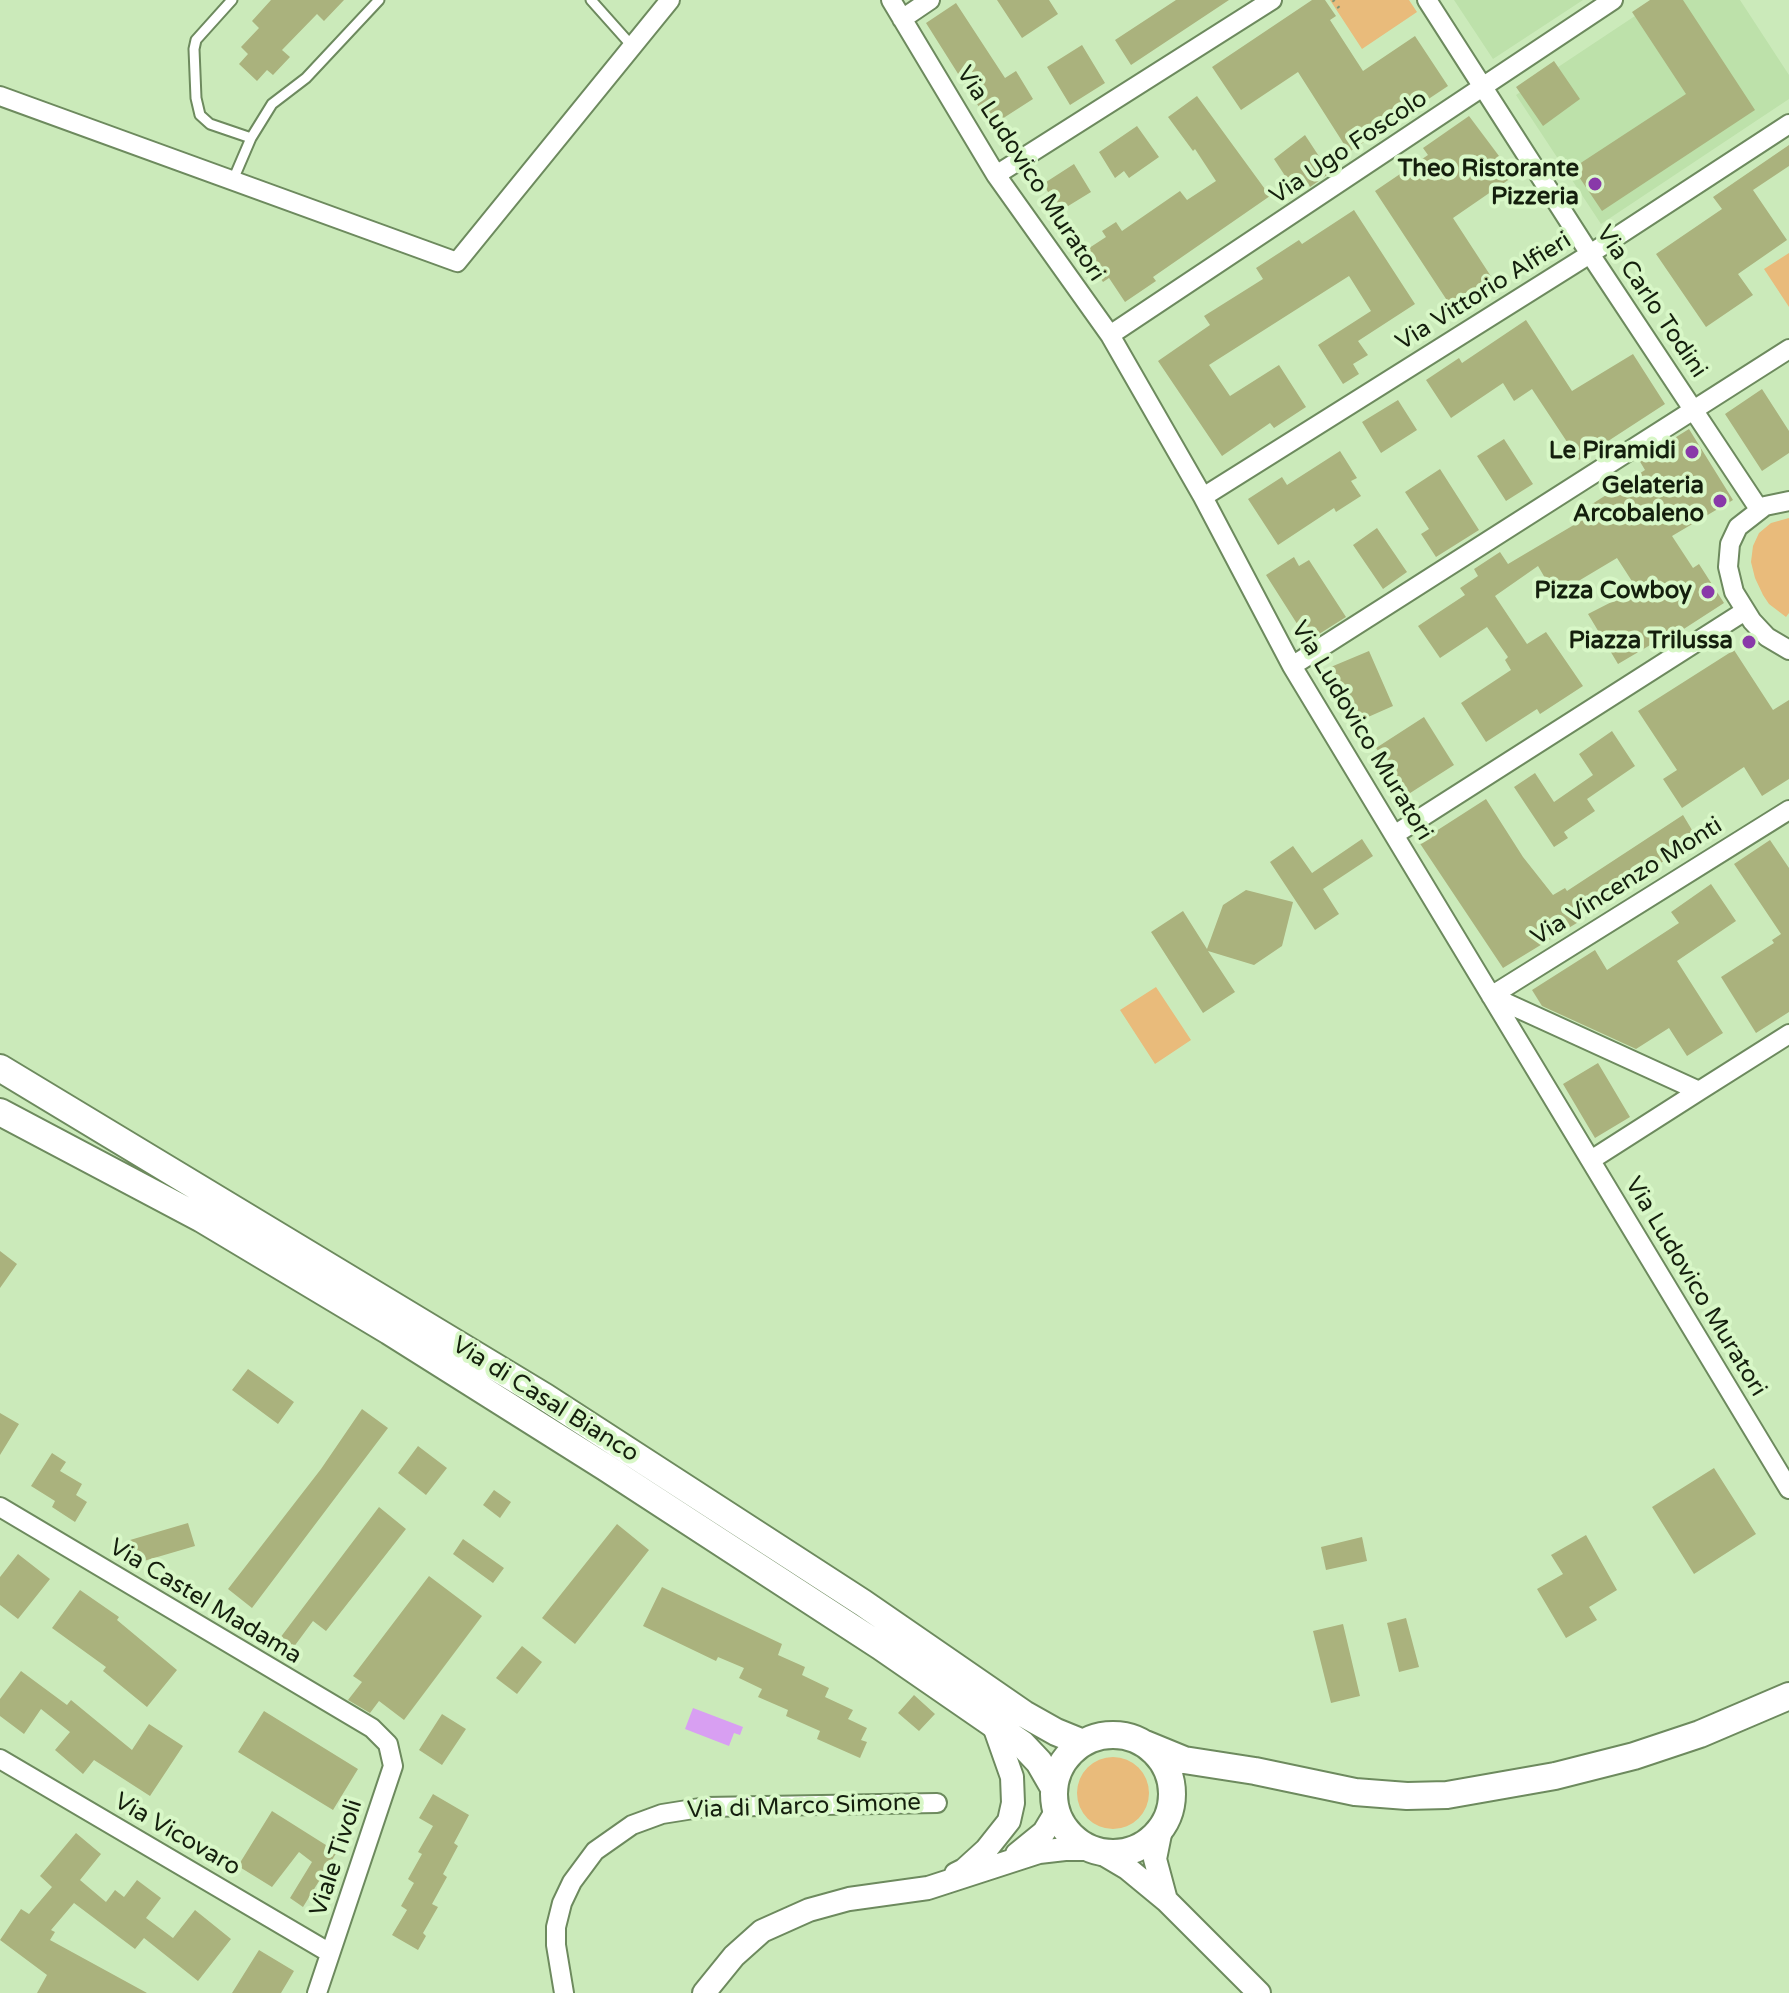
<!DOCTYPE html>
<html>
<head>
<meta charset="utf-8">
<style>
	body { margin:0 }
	canvas { display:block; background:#cbeaba }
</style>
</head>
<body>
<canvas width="1789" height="1993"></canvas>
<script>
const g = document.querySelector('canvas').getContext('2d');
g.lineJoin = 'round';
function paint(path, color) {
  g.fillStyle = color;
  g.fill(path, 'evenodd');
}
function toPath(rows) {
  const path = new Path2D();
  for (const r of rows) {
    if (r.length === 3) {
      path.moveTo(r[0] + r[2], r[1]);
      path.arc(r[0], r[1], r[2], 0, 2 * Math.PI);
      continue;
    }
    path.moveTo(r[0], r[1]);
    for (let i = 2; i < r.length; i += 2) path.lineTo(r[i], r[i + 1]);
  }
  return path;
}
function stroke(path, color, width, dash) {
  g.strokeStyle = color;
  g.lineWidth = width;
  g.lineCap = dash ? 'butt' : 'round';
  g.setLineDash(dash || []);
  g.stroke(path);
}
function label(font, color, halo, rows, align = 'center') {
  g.font = font + ' "Varela Round",sans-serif';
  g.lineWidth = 8;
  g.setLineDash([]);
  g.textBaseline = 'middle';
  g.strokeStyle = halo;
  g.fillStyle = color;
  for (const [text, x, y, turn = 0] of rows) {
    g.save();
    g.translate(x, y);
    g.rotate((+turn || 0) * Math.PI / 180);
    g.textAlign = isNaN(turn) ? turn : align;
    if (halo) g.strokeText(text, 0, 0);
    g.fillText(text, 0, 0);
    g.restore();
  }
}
paint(toPath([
	[1454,0,1583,0,1493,59],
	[1659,0,1740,0,1789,75,1789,99,1601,224,1516,95]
]), '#bde1aa');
paint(toPath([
	[1330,0,1409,0,1417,12,1362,49],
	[1789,253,1789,307,1764,269],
	[1789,518,1789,613,1786,617,1769,604,1763,595,1755,578,1751,562,1753,546,1759,533,1771,523],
	[1156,987,1191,1040,1155,1064,1120,1010],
	[1113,1793,36]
]), '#e9bb7b');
paint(toPath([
	[693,1708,743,1727,740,1735,734,1733,729,1746,685,1729]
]), '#d89ff2');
paint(toPath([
	[271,0,344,0,324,21,317,14,282,50,290,57,273,75,267,70,257,81,239,64,248,54,241,47,259,28,252,21],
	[997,0,1049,0,1058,14,1022,38],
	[1176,0,1229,0,1131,65,1115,40],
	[1312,0,1325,0,1336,16,1330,20,1363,71,1415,36,1448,86,1349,152,1298,72,1241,110,1212,67],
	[1650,0,1683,0,1755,110,1602,211,1573,168,1686,94,1632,12],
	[956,3,1005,78,1016,71,1033,99,991,126,926,23],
	[1082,45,1105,83,1070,105,1047,67],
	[1554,61,1580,99,1543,126,1516,87],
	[1197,96,1270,196,1153,277,1156,281,1125,302,1109,278,1103,282,1083,252,1106,237,1102,231,1116,222,1122,231,1180,191,1187,200,1216,181,1195,149,1193,151,1168,117],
	[1469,116,1514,176,1453,218,1494,281,1452,308,1375,191,1428,155,1423,148],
	[1137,126,1159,157,1129,178,1124,171,1115,178,1099,152],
	[1305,135,1330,173,1310,187,1308,183,1295,191,1274,159],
	[1789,145,1789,166,1753,190,1787,240,1738,274,1753,295,1706,327,1656,254,1722,209,1713,197],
	[1074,164,1091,192,1060,211,1043,184],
	[1354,210,1415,304,1358,341,1368,355,1353,364,1359,374,1343,384,1318,345,1371,311,1349,276,1209,365,1230,396,1279,365,1306,407,1274,428,1270,423,1222,456,1158,361,1210,325,1204,316,1263,279,1256,268,1299,240,1302,244],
	[1526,320,1572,391,1633,354,1665,404,1579,460,1532,389,1514,401,1503,383,1451,418,1426,380,1459,358,1462,363],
	[1762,389,1789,431,1789,453,1762,471,1725,414],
	[1398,400,1417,430,1381,453,1362,422],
	[1689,429,1733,500,1672,536,1693,568,1699,564,1724,603,1676,634,1674,631,1618,664,1588,614,1637,589,1617,558,1555,595,1538,566,1495,596,1527,644,1546,632,1583,686,1540,714,1537,709,1486,742,1461,703,1511,670,1505,660,1508,657,1487,627,1440,658,1418,626,1465,595,1460,588,1478,576,1474,569,1500,552,1508,564,1594,513,1589,506,1645,470,1639,460],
	[1504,439,1533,484,1506,501,1477,456],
	[1340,451,1357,478,1351,481,1361,496,1336,512,1334,508,1278,545,1248,499,1282,477,1287,485],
	[1440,469,1479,530,1436,557,1421,534,1429,529,1405,492],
	[1377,528,1407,572,1383,589,1353,545],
	[1294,557,1299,566,1309,560,1346,617,1308,641,1266,575],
	[1734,650,1773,710,1789,700,1789,779,1762,796,1744,767,1682,808,1663,779,1677,770,1638,711],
	[1369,651,1393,706,1350,725,1326,669],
	[1424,717,1454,765,1407,795,1376,748],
	[1612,731,1635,766,1587,799,1595,811,1564,832,1568,838,1554,847,1514,787,1535,773,1554,802,1593,775,1579,754],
	[1486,799,1523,857,1553,895,1565,888,1567,891,1683,815,1698,840,1638,877,1583,915,1585,918,1503,968,1419,842],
	[1362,839,1373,856,1323,889,1339,914,1315,930,1270,862,1293,846,1312,873],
	[1770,840,1789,868,1789,1012,1756,1033,1721,977,1774,943,1772,940,1781,934,1734,864],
	[1711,884,1736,921,1677,961,1723,1033,1687,1056,1669,1028,1636,1049,1542,1006,1532,990,1595,950,1607,970,1679,923,1671,912],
	[1246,890,1293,902,1282,946,1254,965,1208,951,1235,992,1203,1013,1151,932,1183,911,1207,949,1223,905],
	[1598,1063,1630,1117,1595,1138,1563,1084],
	[0,1251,17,1264,0,1288],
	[248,1369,294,1402,278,1424,232,1390],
	[362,1409,388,1428,252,1608,228,1589,321,1469],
	[0,1413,19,1424,0,1455],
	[418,1446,447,1468,426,1495,398,1473],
	[52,1453,66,1462,60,1471,82,1484,76,1495,87,1502,75,1522,52,1507,55,1501,31,1486],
	[1714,1468,1756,1534,1694,1574,1652,1507],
	[494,1490,511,1502,500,1518,483,1505],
	[379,1507,406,1529,326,1631,313,1621,293,1648,280,1638],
	[188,1523,195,1546,137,1563,130,1540],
	[617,1524,649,1550,575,1644,542,1618],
	[1586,1535,1617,1590,1589,1607,1597,1620,1566,1638,1537,1589,1563,1574,1551,1555],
	[1362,1537,1367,1561,1326,1570,1321,1547],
	[463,1539,504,1568,493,1583,453,1554],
	[18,1554,50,1579,18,1619,0,1605,0,1577],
	[429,1576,482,1616,404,1720,379,1701,370,1713,348,1700,362,1682,353,1676],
	[662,1587,782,1644,778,1655,805,1667,802,1675,829,1688,825,1697,853,1710,848,1719,867,1728,861,1740,867,1742,860,1758,817,1739,820,1731,786,1716,788,1710,758,1697,762,1689,739,1678,744,1668,718,1657,716,1661,643,1626],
	[80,1590,119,1617,117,1620,177,1670,147,1707,103,1671,106,1667,52,1628],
	[1406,1618,1419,1667,1399,1672,1387,1623],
	[1343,1624,1360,1696,1331,1703,1313,1631],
	[522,1646,542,1662,517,1694,496,1678],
	[21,1671,67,1705,71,1700,132,1750,149,1724,183,1746,150,1796,94,1760,83,1774,55,1750,70,1732,41,1709,24,1734,0,1716,0,1699],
	[914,1695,935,1714,919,1731,898,1713],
	[264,1711,358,1769,333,1810,238,1752],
	[442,1714,466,1729,442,1765,419,1750],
	[433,1794,469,1815,454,1843,458,1846,443,1874,447,1877,432,1904,438,1907,423,1933,426,1936,418,1950,392,1935,407,1910,401,1906,414,1883,408,1879,422,1854,418,1852,433,1826,419,1818],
	[272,1811,337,1852,303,1907,290,1898,312,1862,299,1852,272,1887,238,1866],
	[76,1833,101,1854,80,1880,106,1902,115,1890,124,1897,137,1880,161,1898,146,1918,173,1938,195,1910,231,1939,198,1981,144,1938,135,1949,74,1903,51,1930,55,1932,50,1940,147,1993,37,1993,47,1975,0,1940,21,1909,29,1914,52,1887,40,1876],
	[259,1950,294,1971,281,1993,232,1993]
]), '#aab27d');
const service = toPath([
	[232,0,196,40,194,49,196,98,200,115,210,124,251,138],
	[591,0,632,46],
	[233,180,251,138,272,104,306,78,379,0]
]);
const minor = toPath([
	[891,0,996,175,1110,335,1203,497,1292,666,1789,1489],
	[1427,0,1590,254,1759,509],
	[902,19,930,0],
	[0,96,457,262,670,0],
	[996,175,1272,0],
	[1110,335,1613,0],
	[1203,497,1590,254,1789,124],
	[1789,501,1765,506,1738,527,1730,544,1728,567,1734,592,1752,621,1767,637,1789,650],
	[1292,666,1789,349],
	[1394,835,1745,611],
	[1491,996,1789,810],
	[1491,996,1699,1091,1789,1034],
	[1591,1160,1699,1091],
	[0,1507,372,1728,388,1744,393,1766,317,1993],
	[0,1759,330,1953],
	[564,1993,556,1945,556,1927,562,1903,572,1882,595,1851,632,1825,662,1814,706,1807,937,1803]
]);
const tertiary = toPath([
	[1161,1829,1155,1859,1166,1900],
	[1100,1852,1127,1868,1167,1901,1259,1993],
	[1017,1854,1044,1832,1056,1812],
	[956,1874,964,1870,986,1850,1009,1821,1013,1803,1012,1777,994,1726],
	[704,1993,734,1956,762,1931,809,1910,849,1899,928,1888,1039,1852,1065,1849,1091,1849]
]);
const secondary = toPath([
	[0,1068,545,1397,863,1603,1024,1714,1056,1732,1083,1743],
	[0,1112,202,1219,389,1331,605,1467,880,1646,1022,1744,1039,1762,1054,1788],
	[1113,1794,59],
	[1145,1744,1184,1760,1255,1771,1355,1792,1407,1796,1447,1795,1555,1776,1634,1756,1700,1734,1789,1696]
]);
stroke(service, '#6d8a5e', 13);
stroke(minor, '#6d8a5e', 22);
stroke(tertiary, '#6d8a5e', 26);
stroke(secondary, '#6d8a5e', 30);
stroke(toPath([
	[1333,0,1339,8]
]), '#809773', 3, [2, 6]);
stroke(service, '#fff', 9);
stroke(minor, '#fff', 18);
stroke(tertiary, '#fff', 22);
stroke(secondary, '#fff', 26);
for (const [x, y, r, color] of [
	[1595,184,8,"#8939a9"],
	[1692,452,8,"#8939a9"],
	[1720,501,8,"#8939a9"],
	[1708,592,8,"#8939a9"],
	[1749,642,8,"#8939a9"]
]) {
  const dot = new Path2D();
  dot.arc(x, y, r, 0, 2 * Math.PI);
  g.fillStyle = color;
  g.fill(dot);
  stroke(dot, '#d8f7c7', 3);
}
label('24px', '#141f0d', '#d8f7c7', [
	["Via Ugo Foscolo",1349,148,-34],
	["Via Ludovico Muratori",1030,174,57],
	["Via Vittorio Alfieri",1484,292,-32],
	["Via Carlo Todini",1651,302,56],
	["Via Ludovico Muratori",1361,731,59],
	["Via Vincenzo Monti",1627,882,-32],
	["Via Ludovico Muratori",1695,1287,59],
	["Via di Casal Bianco",545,1400,32],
	["Via Castel Madama",205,1602,31],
	["Via di Marco Simone",804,1807,-2],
	["Via Vicovaro",177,1835,30],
	["Viale Tivoli",337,1858,-72]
]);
label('bold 24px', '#141f0d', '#d8f7c7', [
	["Theo Ristorante",1579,170],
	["Pizzeria",1579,198],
	["Le Piramidi",1676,452],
	["Gelateria",1704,487],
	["Arcobaleno",1704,515],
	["Pizza Cowboy",1692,592],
	["Piazza Trilussa",1733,642]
], 'right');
</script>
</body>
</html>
